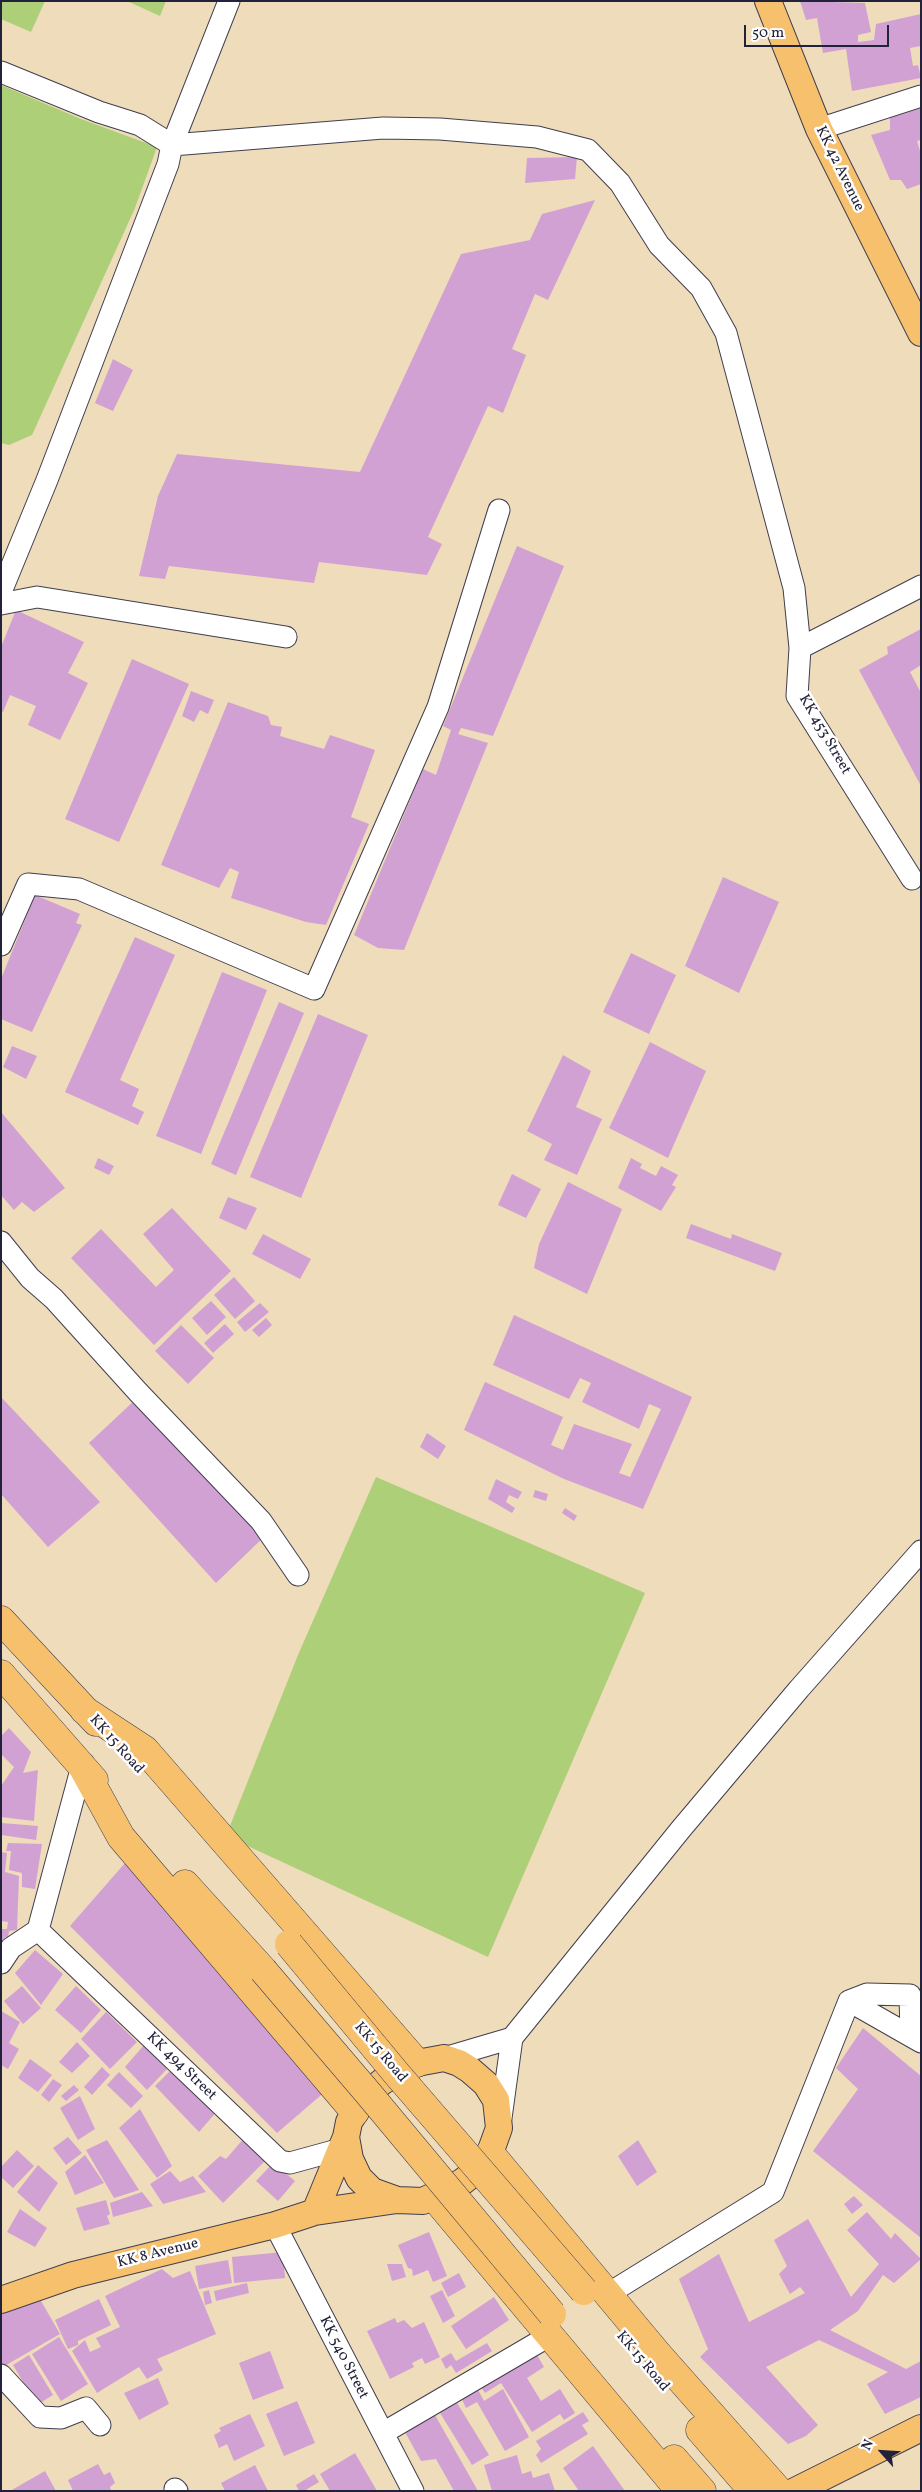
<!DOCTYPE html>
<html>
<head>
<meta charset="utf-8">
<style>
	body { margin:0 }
	#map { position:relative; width:922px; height:2492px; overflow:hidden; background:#eedcba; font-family:Vollkorn,serif }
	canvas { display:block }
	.frame { position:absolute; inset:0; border:2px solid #22223b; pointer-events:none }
	.north { position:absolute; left:857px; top:2427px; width:50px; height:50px; -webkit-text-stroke:4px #fff; paint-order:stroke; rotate:296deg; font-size:14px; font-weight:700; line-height:20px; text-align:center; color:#22223b }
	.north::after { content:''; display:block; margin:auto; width:18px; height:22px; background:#22223b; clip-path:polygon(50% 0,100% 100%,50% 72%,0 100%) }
	.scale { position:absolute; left:744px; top:25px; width:145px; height:22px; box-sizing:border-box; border:2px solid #22223b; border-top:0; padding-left:6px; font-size:15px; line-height:18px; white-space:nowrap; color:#22223b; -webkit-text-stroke:4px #fff; paint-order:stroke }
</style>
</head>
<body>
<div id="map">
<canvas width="922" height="2492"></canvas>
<div class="frame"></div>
<div class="north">N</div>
<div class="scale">50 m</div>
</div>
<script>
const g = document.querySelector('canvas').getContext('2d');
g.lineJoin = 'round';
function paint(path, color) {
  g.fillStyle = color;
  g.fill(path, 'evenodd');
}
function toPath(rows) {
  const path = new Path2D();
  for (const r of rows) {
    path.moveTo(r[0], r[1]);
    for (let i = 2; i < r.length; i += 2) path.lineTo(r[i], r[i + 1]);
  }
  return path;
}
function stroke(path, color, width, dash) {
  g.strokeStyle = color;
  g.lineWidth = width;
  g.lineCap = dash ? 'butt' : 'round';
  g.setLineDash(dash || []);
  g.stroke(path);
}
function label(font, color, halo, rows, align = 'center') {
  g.font = font + ' Vollkorn,serif';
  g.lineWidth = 5;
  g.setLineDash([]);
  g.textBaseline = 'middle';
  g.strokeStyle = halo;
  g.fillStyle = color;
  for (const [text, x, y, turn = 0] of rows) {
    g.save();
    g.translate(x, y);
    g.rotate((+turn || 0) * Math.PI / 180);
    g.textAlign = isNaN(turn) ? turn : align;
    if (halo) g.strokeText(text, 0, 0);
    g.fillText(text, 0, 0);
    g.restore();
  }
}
paint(toPath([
	[1,1,45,1,31,32,1,19],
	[127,1,166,1,160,16],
	[1,85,81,119,157,147,135,208,32,435,9,445,1,443],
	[376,1477,645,1593,488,1957,226,1836,298,1655]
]), '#adcf78');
paint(toPath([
	[800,1,865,3,871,32,858,35,858,42,874,40,876,24,921,14,921,46,910,48,913,66,918,65,921,78,852,91,846,49,823,53,817,18,806,20],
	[921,107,921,140,917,141,921,154,921,184,907,189,901,180,890,180,871,135,890,130,890,111],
	[577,157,575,179,525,183,527,158],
	[595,200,548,300,535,294,512,349,526,355,503,413,488,406,428,537,442,544,427,575,319,562,314,583,169,566,165,579,139,576,158,496,177,454,360,472,461,254,530,240,542,214],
	[113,359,133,370,113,411,95,403],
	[517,546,564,566,493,736,461,728,458,734,488,743,404,950,378,948,354,935,423,769,436,775,451,730,443,726],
	[16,610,84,642,68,673,88,683,60,740,28,725,36,706,10,695,3,712,1,711,1,647],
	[921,629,921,665,910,672,921,693,921,786,859,670,888,654,887,647],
	[132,659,189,684,119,842,65,819],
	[191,691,214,700,208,714,200,710,194,722,182,716],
	[228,702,268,716,271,725,282,727,280,736,324,749,330,735,375,750,351,817,369,824,326,925,306,922,231,898,239,872,230,868,219,888,161,865],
	[723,877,779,902,739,993,685,966],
	[35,895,80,914,76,923,82,925,32,1032,1,1019,1,979],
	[135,937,175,955,120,1080,139,1089,132,1106,144,1112,138,1125,65,1092],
	[631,953,676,975,649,1034,603,1012],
	[222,972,267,990,201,1154,156,1136],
	[279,1002,304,1013,236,1175,211,1164],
	[318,1014,368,1035,301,1198,250,1177],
	[650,1042,706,1071,668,1158,609,1128],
	[12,1046,37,1056,26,1079,3,1067],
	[563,1055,591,1071,576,1107,602,1119,577,1175,544,1160,552,1144,527,1131],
	[1,1112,65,1188,34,1212,22,1202,14,1210,1,1195],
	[98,1158,114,1166,109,1175,94,1168],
	[631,1158,642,1164,640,1168,656,1176,661,1166,678,1175,672,1185,676,1187,661,1211,618,1188],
	[512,1174,541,1189,526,1218,498,1205],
	[568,1182,622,1209,587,1294,534,1268,539,1244],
	[228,1197,257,1208,246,1230,219,1218],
	[172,1208,231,1271,154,1345,71,1258,101,1229,156,1287,174,1270,143,1234],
	[691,1224,731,1239,732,1234,782,1253,775,1271,686,1238],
	[263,1234,311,1259,300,1279,252,1254],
	[234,1277,255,1301,235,1319,214,1295],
	[211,1301,226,1317,207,1335,192,1318],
	[260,1303,269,1312,245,1332,237,1322],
	[514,1315,692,1397,643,1509,564,1479,464,1430,485,1382,563,1417,551,1445,563,1450,574,1424,632,1444,619,1473,630,1477,661,1409,649,1404,639,1429,582,1402,591,1383,580,1378,569,1399,493,1365],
	[266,1318,272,1325,259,1337,252,1330],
	[225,1324,234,1334,213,1353,204,1343],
	[181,1325,214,1358,188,1384,155,1351],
	[1,1397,100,1502,48,1547,1,1494],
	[135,1400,266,1535,216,1583,89,1443],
	[427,1433,446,1446,438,1459,420,1447],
	[496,1479,522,1492,518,1499,509,1495,506,1502,515,1508,512,1513,488,1499],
	[535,1490,548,1494,546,1501,533,1497],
	[565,1508,577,1516,574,1521,562,1513],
	[9,1728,31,1752,23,1773,38,1770,34,1821,1,1817,1,1786,14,1767,1,1754,1,1736],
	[2,1823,38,1826,36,1840,1,1835],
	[8,1843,42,1844,35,1889,22,1887,22,1873,9,1870,11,1851,6,1851],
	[1,1852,7,1853,5,1872,19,1876,17,1930,9,1931,8,1938,5,1937,1,1943,1,1929,7,1929,8,1922,1,1921],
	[132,1855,327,2090,277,2133,70,1926],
	[35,1950,63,1974,41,2005,15,1973],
	[22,1986,41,2008,23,2024,4,2001],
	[76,1986,101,2010,81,2033,55,2010],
	[1,2011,20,2022,9,2043,19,2049,8,2069,1,2065],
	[106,2012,137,2042,110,2069,81,2039],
	[863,2028,921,2076,921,2238,813,2151,858,2089,836,2068],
	[77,2042,90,2056,72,2073,59,2062],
	[144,2045,167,2069,147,2090,125,2067],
	[30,2059,52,2075,38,2092,18,2078],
	[102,2067,110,2075,92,2095,84,2087],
	[174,2067,218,2110,199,2132,155,2086],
	[119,2072,143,2096,131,2108,107,2085],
	[53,2079,62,2085,49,2102,41,2095],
	[74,2085,79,2090,66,2101,61,2096],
	[80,2096,95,2129,78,2140,60,2108],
	[140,2109,172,2166,157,2178,119,2128],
	[68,2137,82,2153,66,2165,53,2148],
	[245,2137,266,2160,223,2203,198,2176,220,2156,226,2159],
	[107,2140,139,2190,114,2198,86,2150],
	[638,2140,657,2172,637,2186,618,2156],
	[17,2150,34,2166,13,2188,1,2177,1,2167],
	[85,2155,104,2183,75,2195,65,2172],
	[273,2163,295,2181,278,2201,256,2181],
	[38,2165,58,2183,39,2212,17,2192],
	[170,2171,180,2182,193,2176,206,2192,163,2204,150,2184],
	[142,2192,153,2206,113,2217,110,2203],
	[854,2196,863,2205,852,2214,844,2204],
	[106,2200,110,2214,107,2216,110,2224,84,2231,76,2208],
	[20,2209,47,2228,35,2247,7,2232],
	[867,2212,891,2239,895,2233,921,2259,894,2283,883,2275,858,2311,830,2330,906,2369,921,2361,921,2397,885,2414,867,2384,888,2372,819,2340,766,2367,818,2425,806,2436,788,2444,700,2357,708,2349,679,2279,719,2254,749,2322,805,2293,800,2287,790,2294,779,2274,787,2266,774,2240,808,2219,851,2297,879,2264,847,2230],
	[429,2232,447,2276,433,2282,428,2270,413,2276,412,2269,408,2268,398,2245],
	[283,2252,285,2278,234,2283,232,2257],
	[228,2260,232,2283,199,2289,195,2266],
	[387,2264,402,2264,406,2277,392,2281],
	[162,2269,173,2278,190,2271,216,2334,157,2359,163,2370,147,2379,139,2367,97,2393,72,2351,85,2340,90,2352,101,2347,96,2338,120,2327,105,2296],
	[459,2273,466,2287,448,2297,441,2283],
	[247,2283,249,2293,216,2301,214,2291],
	[209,2290,212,2303,205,2305,203,2292],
	[442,2290,455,2316,443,2323,430,2296],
	[37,2294,60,2334,1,2368,1,2306],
	[494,2297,509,2320,466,2349,451,2326],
	[99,2299,111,2325,78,2341,78,2345,68,2349,55,2320],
	[395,2318,397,2323,404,2320,412,2328,424,2322,440,2357,425,2364,422,2358,412,2363,414,2367,390,2379,367,2331],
	[59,2337,88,2384,61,2401,32,2354],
	[487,2343,492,2351,456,2373,451,2365,446,2369,441,2359,451,2353,456,2361],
	[533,2348,544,2367,527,2378,541,2401,560,2389,575,2413,564,2420,560,2414,532,2432,501,2383,485,2393,478,2383],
	[270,2351,284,2388,253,2400,239,2363],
	[29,2355,53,2395,37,2405,13,2365],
	[158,2378,169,2404,139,2420,124,2393],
	[475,2384,484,2401,503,2389,529,2437,505,2451,477,2402,466,2408,459,2393],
	[454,2398,489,2455,472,2465,437,2408],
	[297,2401,315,2443,284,2456,266,2414],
	[583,2412,589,2421,582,2425,588,2434,541,2463,536,2455,541,2449,536,2441],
	[250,2414,265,2446,234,2461,227,2444,219,2448,214,2435,221,2431,219,2428],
	[435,2415,478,2491,454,2491,436,2459,421,2461,405,2432],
	[593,2446,625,2491,579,2491,563,2468],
	[355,2453,377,2491,330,2491,320,2474],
	[517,2455,522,2474,531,2471,533,2478,549,2473,555,2491,492,2491,484,2465],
	[98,2464,104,2475,110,2472,115,2483,110,2487,111,2491,73,2491,68,2480],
	[255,2465,268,2491,225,2491,221,2483],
	[45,2471,56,2491,10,2491],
	[314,2474,319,2482,304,2491,299,2491,296,2485]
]), '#d2a1d4');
const minor = toPath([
	[1,72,99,112,140,125,172,145,383,128,440,129,537,137,588,150,620,183,659,245,701,288,726,333,794,588,800,648],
	[819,129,921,96],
	[1,592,47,480,168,164,172,145,229,1],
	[1,604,37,597,286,637],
	[912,879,797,696,800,648,921,586],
	[1,945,28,884,79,889,314,989,438,707,499,510],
	[1,1242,30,1278,54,1299,138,1392,261,1521,298,1575],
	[82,1766,38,1930,280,2161,290,2163,341,2149],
	[1,1963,11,1948,38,1930],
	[849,2001,867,1994,910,1995,911,2035],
	[444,2058,512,2038],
	[501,2118,512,2038,681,1829,799,1689,921,1551],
	[275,2225,413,2491],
	[608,2294,773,2192,849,2001,921,2042],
	[1,2375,40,2417,61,2418,86,2408,100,2425],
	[383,2433,549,2336],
	[175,2489,177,2491]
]);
const major = toPath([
	[768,1,819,129,921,333],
	[444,2058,459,2063,470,2070,486,2084,496,2100,499,2128,490,2153,476,2171,462,2182,423,2201,397,2200,372,2191,359,2178,350,2159,346,2137,349,2122,367,2094,383,2081,417,2063,444,2058],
	[315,2212,346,2137],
	[1,2300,73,2275,275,2225,315,2212,397,2200],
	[795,2491,921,2428]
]);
const highway = toPath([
	[1,1620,96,1722],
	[1,1674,94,1780],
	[84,1710,145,1750,417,2063],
	[82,1766,121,1837,355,2112],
	[185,1884,263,1970],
	[490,2153,656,2352,779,2491],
	[434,2197,680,2491],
	[700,2430,753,2491],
	[674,2459,702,2491]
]);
stroke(minor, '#413e4e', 23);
stroke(major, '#413e4e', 28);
stroke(highway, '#413e4e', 29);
stroke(minor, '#fff', 21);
stroke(major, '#f7c06c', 26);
stroke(highway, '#f7c06c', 28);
const highwayBridge = toPath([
	[289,1944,396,2073,584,2291],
	[263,1970,368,2093,552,2314]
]);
stroke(highwayBridge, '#413e4e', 29, []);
stroke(highwayBridge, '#f7c06c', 28);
label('15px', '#22223b', '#fff', [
	["KK 42 Avenue",839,169,64],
	["KK 453 Street",824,735,60],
	["KK 15 Road",116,1745,48],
	["KK 15 Road",380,2053,50],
	["KK 494 Street",181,2067,44],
	["KK 8 Avenue",158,2254,-14],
	["KK 540 Street",343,2358,63],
	["KK 15 Road",642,2362,50]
]);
</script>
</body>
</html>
